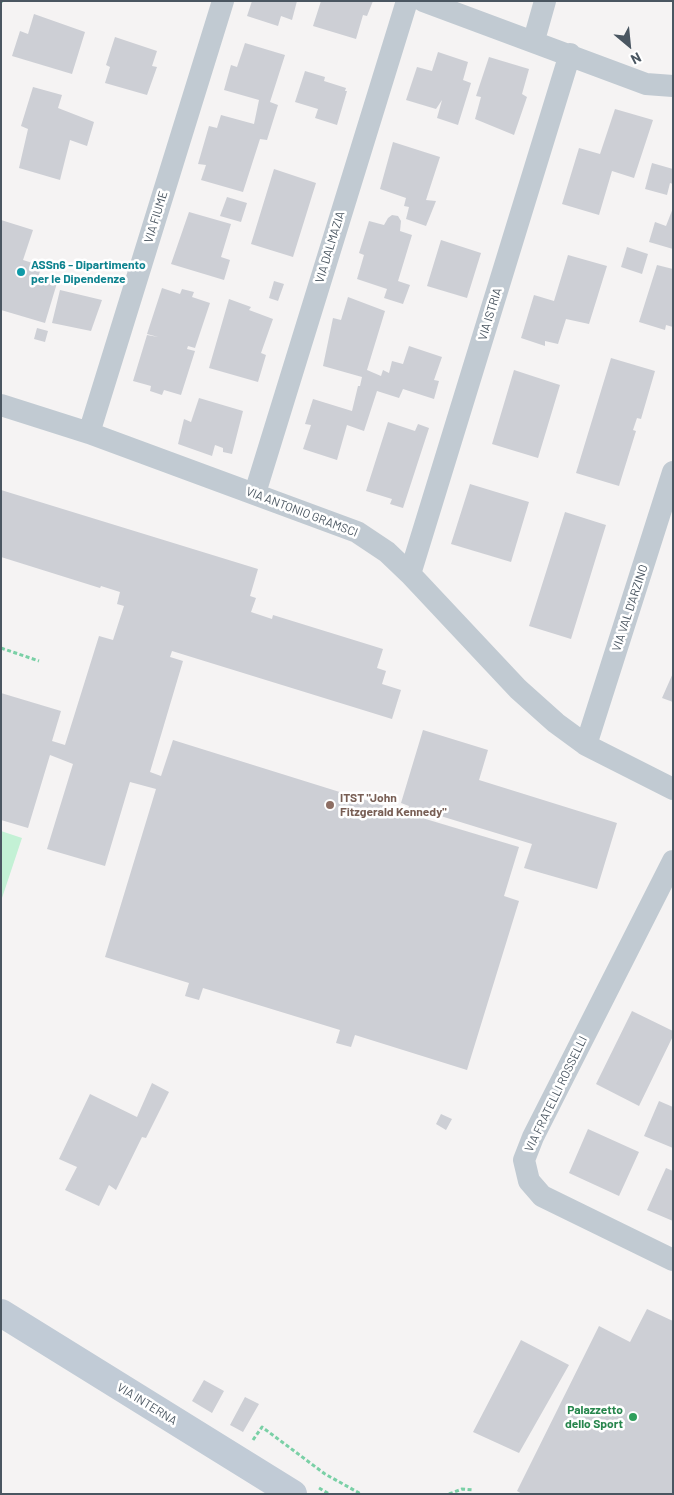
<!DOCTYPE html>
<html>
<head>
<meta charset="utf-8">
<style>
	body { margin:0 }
	#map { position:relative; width:674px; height:1495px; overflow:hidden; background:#f5f3f3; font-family:Barlow,sans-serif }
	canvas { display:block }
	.frame { position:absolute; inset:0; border:2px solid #4a5661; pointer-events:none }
	.north { position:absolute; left:604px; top:20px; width:50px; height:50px; -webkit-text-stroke:4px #fff; paint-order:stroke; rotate:152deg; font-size:14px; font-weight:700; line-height:20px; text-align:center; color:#4a5661 }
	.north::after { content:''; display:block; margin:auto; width:18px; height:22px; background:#4a5661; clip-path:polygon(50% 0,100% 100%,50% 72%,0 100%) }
</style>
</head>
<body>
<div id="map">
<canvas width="674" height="1495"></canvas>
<div class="frame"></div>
<div class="north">N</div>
</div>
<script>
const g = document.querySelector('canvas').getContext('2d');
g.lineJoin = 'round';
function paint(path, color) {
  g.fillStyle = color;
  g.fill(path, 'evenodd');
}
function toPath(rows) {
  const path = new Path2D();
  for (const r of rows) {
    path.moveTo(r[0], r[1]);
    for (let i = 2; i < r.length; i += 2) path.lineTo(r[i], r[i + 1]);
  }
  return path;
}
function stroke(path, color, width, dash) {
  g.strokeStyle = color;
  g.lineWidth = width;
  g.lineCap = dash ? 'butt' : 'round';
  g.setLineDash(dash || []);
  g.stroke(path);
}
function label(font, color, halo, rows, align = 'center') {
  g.font = font + ' Barlow,sans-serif';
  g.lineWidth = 5;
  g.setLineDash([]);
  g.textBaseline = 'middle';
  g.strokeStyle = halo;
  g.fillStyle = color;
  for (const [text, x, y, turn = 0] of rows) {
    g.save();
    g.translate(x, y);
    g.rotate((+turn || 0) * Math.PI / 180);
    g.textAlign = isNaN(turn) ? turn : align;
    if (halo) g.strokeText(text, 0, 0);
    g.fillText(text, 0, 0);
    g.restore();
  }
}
paint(toPath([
	[1,831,22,838,2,898,1,898]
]), '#c3f1d5');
paint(toPath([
	[252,1,297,1,292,20,281,16,278,26,247,16],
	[321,1,373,1,367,16,363,15,356,39,313,26],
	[34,14,85,32,72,74,12,56,20,31,28,34],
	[115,37,157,51,152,66,157,67,147,95,105,83,110,67,106,65],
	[245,43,285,55,270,102,278,105,267,140,260,139,243,192,201,180,206,165,198,164,209,126,217,128,221,115,254,124,259,100,224,90,231,65,237,67],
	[438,52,468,62,463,80,471,83,458,125,437,118,442,100,436,109,406,100,417,67,432,71],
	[489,57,529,69,522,94,527,97,514,135,475,119,481,97,476,96],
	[305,71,325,77,324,81,346,88,345,91,347,91,337,125,315,118,318,109,295,102],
	[33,87,62,95,58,108,94,122,87,146,70,140,60,180,19,168,28,129,21,126],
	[615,109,653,120,634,178,612,171,599,215,562,204,579,148,600,154],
	[393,142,440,157,426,200,436,201,426,226,406,219,409,207,404,206,406,198,380,189],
	[652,163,673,169,673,184,670,183,667,195,645,189],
	[274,169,316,183,293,257,251,244],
	[227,197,247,203,241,222,220,216],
	[673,208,673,249,649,242,655,222,666,226],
	[189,212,231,224,221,257,230,260,224,280,171,264],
	[392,215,398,216,401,221,400,231,412,235,398,281,410,285,403,304,384,298,387,289,357,279,364,255,359,253,369,221,384,225,388,218],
	[1,220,33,230,23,260,42,266,38,277,57,283,45,323,1,310],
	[441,240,481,253,467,298,427,286],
	[627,247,648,254,642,274,621,267],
	[568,255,607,266,589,324,566,319,558,344,545,341,545,346,521,338,534,295,554,301],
	[657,265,673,269,673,327,666,325,665,330,639,322],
	[274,281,284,284,278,301,269,298],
	[162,288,180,294,182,289,194,292,192,297,210,303,195,348,188,346,187,349,195,351,181,395,164,390,162,395,150,391,151,386,133,381,147,335,158,337,147,334],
	[60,290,102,300,91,331,52,323],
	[348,297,385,311,367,370,381,376,383,370,389,373,392,361,403,364,409,346,442,357,434,380,439,381,434,399,403,389,399,398,377,391,364,431,347,425,337,460,303,449,311,425,305,424,313,399,352,411,358,386,360,386,362,377,323,366,333,318,341,320],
	[229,299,251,307,249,310,273,319,261,353,266,355,258,382,209,368],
	[37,328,48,331,45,342,34,339],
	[611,358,655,371,641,419,637,418,633,430,636,431,619,486,576,473],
	[514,370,560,385,538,458,492,444],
	[199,398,243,411,232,454,223,452,223,448,215,445,212,456,178,444,184,419,191,422],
	[388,422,415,431,418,424,429,428,403,508,390,504,392,499,366,491],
	[470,484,529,502,511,562,451,544],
	[1,490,258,569,250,596,256,598,251,612,272,619,273,615,383,649,377,668,386,671,382,684,401,690,392,719,172,651,170,657,183,661,150,772,161,776,173,740,407,813,409,806,401,803,423,730,488,750,479,780,617,823,597,889,524,868,532,844,421,810,419,817,519,847,504,896,519,901,467,1070,355,1035,351,1047,336,1043,340,1030,203,988,199,1000,185,996,189,983,105,957,156,789,130,782,105,866,47,849,73,764,50,755,28,828,1,820,1,693,61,711,52,741,65,745,99,636,113,640,124,606,117,604,120,592,101,586,100,588,1,557],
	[565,512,606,525,571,639,529,626],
	[673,673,673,702,662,698],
	[632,1011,673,1031,673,1036,639,1106,596,1084],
	[152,1083,169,1092,146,1138,142,1137,116,1190,109,1185,99,1206,65,1190,77,1167,59,1159,90,1094,137,1117],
	[659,1101,673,1107,673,1148,644,1136],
	[441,1114,452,1119,446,1130,436,1124],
	[588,1129,639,1152,619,1196,569,1173],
	[666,1168,673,1171,673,1221,647,1210],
	[647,1309,673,1321,673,1494,522,1494,517,1491,599,1326,630,1342],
	[521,1340,569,1365,519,1453,473,1432],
	[204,1380,224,1391,212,1413,192,1401],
	[245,1397,259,1404,243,1432,230,1425]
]), '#cdcfd5');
stroke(toPath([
	[1,2,2,1],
	[1,648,39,661],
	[253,1440,262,1427,325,1474,361,1494],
	[319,1488,329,1494],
	[449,1494,462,1489,474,1490]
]), '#7ad0a6', 3, [4, 2.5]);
stroke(toPath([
	[423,1,646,84,673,86],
	[534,40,545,1],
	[1,405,89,433,357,532,387,552,410,574,518,689,556,723,586,745,673,789],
	[89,433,223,1],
	[255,493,407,1],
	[410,574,570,54],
	[586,745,673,472],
	[673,861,533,1137,524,1160,529,1181,542,1196,673,1260]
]), '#c1cad2', 22);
stroke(toPath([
	[1,1313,293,1494]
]), '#c1cbd6', 28);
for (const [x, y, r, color] of [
	[21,272,5,"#0f9aa8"],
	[330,805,5,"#8d6e63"],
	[633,1417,5,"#2e9e5b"]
]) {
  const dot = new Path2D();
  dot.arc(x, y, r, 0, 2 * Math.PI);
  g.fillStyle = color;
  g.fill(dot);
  stroke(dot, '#fff', 2);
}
label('12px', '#4a5661', '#fff', [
	["VIA FIUME",156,217,-73],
	["VIA DALMAZIA",330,247,-73],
	["VIA ISTRIA",490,314,-73],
	["VIA ANTONIO GRAMSCI",302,512,21],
	["VIA VAL D'ARZINO",630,608,-72],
	["VIA FRATELLI ROSSELLI",556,1094,-64],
	["VIA INTERNA",147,1404,32]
]);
label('bold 12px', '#0d838f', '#fff', [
	["ASSn6 - Dipartimento",31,265],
	["per le Dipendenze",31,279]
], 'left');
label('bold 12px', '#785e54', '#fff', [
	["ITST \"John",340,798],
	["Fitzgerald Kennedy\"",340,812]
], 'left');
label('bold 12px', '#27864d', '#fff', [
	["Palazzetto",623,1410],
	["dello Sport",623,1424]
], 'right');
</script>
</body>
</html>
